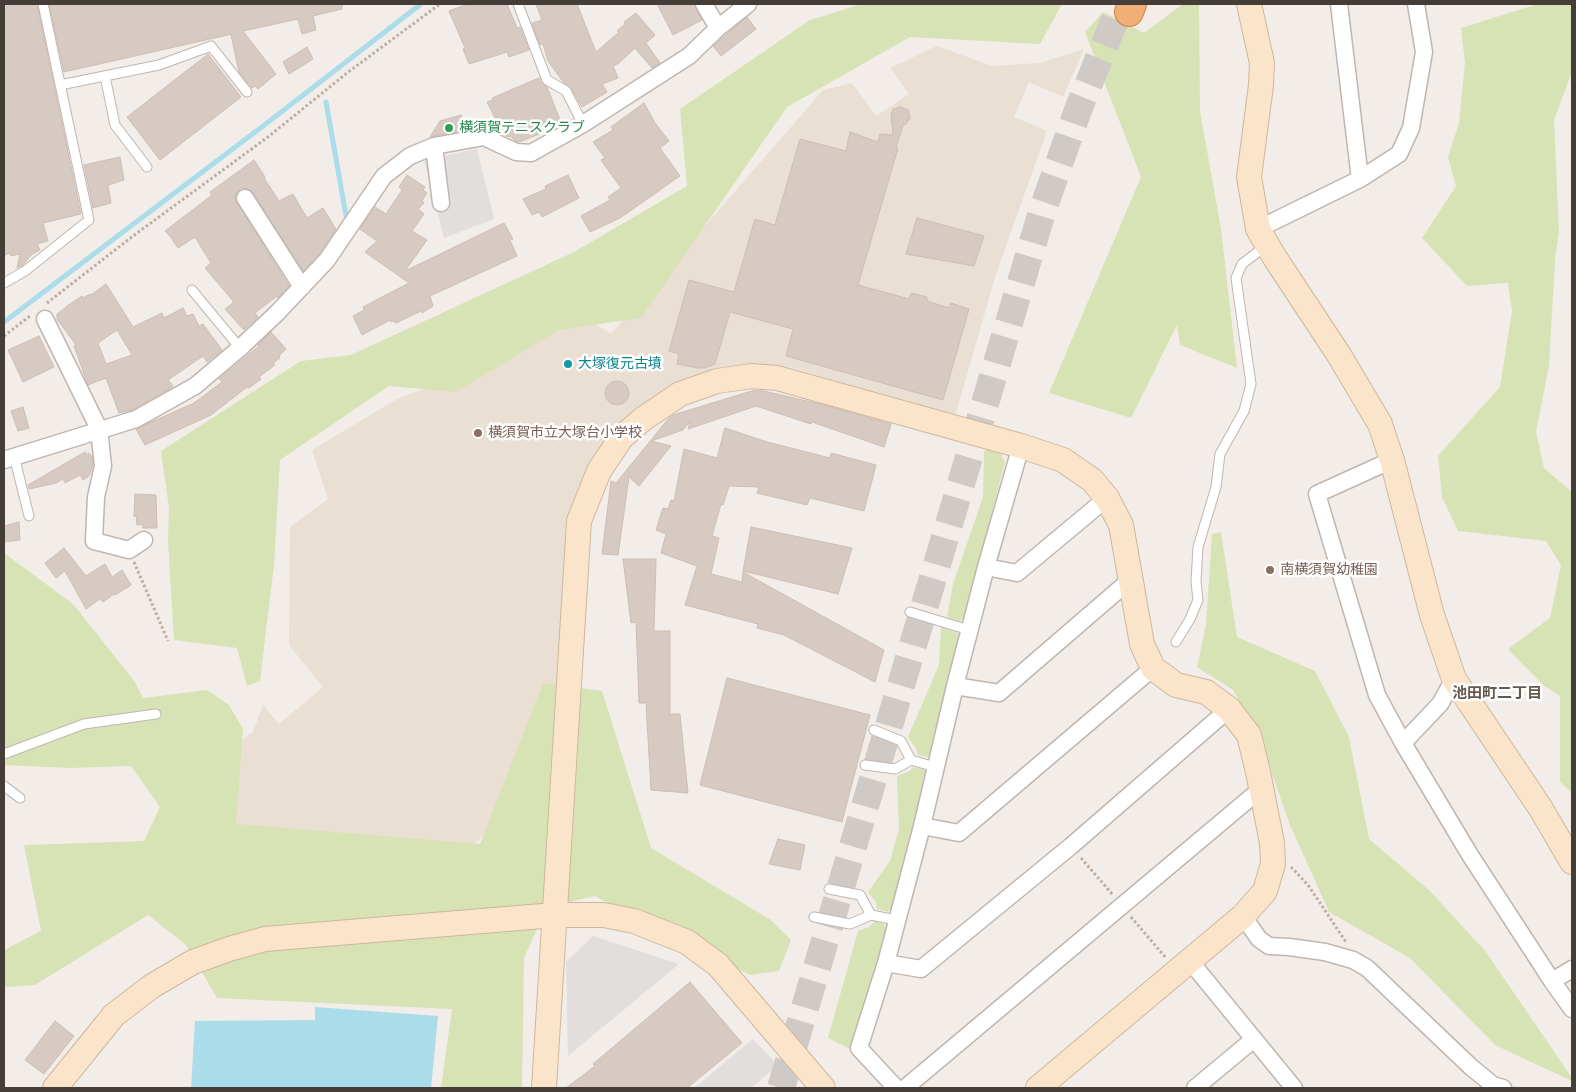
<!DOCTYPE html>
<html>
<head>
<meta charset="utf-8">
<style>
	body { margin:0 }
	#map { position:relative; width:1576px; height:1092px; overflow:hidden; background:#f2ede8; font-family:Arial,sans-serif }
	canvas { display:block }
	.frame { position:absolute; inset:0; border:5px solid #453d37; pointer-events:none }
</style>
</head>
<body>
<div id="map">
<canvas width="1576" height="1092"></canvas>
<div class="frame"></div>
</div>
<script>
const g = document.querySelector('canvas').getContext('2d');
g.lineJoin = 'round';
function paint(path, color) {
  g.fillStyle = color;
  g.fill(path, 'evenodd');
}
function toPath(rows) {
  const path = new Path2D();
  for (const r of rows) {
    if (r.length === 3) {
      path.moveTo(r[0] + r[2], r[1]);
      path.arc(r[0], r[1], r[2], 0, 2 * Math.PI);
      continue;
    }
    path.moveTo(r[0], r[1]);
    for (let i = 2; i < r.length; i += 2) path.lineTo(r[i], r[i + 1]);
  }
  return path;
}
function stroke(path, color, width, dash) {
  g.strokeStyle = color;
  g.lineWidth = width;
  g.lineCap = dash ? 'butt' : 'round';
  g.setLineDash(dash || []);
  g.stroke(path);
}
function label(font, color, halo, rows, align = 'center') {
  g.font = font + ' Arial,"Noto Sans JP",sans-serif';
  g.lineWidth = 5;
  g.setLineDash([]);
  g.textBaseline = 'middle';
  g.strokeStyle = halo;
  g.fillStyle = color;
  for (const [text, x, y, turn = 0] of rows) {
    g.save();
    g.translate(x, y);
    g.rotate((+turn || 0) * Math.PI / 180);
    g.textAlign = isNaN(turn) ? turn : align;
    if (halo) g.strokeText(text, 0, 0);
    g.fillText(text, 0, 0);
    g.restore();
  }
}
paint(toPath([
	[937,46,992,66,1040,63,1084,49,1063,97,1029,82,1014,117,1047,131,997,271,955,416,789,367,700,374,635,410,595,461,573,504,548,823,506,816,462,854,227,830,235,745,253,732,263,705,279,724,323,687,289,645,290,527,328,499,312,450,397,399,477,369,563,303,611,334,823,90,852,83,876,116,909,94,890,68]
]), '#eadfd3');
paint(toPath([
	[862,4,1062,4,1040,44,910,37,787,107,641,318,559,330,456,392,389,386,280,460,274,565,260,681,247,686,237,648,174,640,168,540,169,508,161,451,301,361,351,355,574,252,687,186,680,109,810,20],
	[1183,4,1199,4,1200,111,1221,229,1237,368,1180,345,1177,325,1131,418,1049,393,1141,177,1085,32,1103,12,1144,33],
	[1538,4,1572,4,1572,72,1554,120,1559,232,1555,260,1549,366,1536,432,1544,468,1572,492,1572,793,1560,782,1560,696,1543,685,1508,649,1550,618,1561,565,1546,541,1458,531,1442,497,1438,456,1500,387,1512,311,1508,283,1467,286,1422,238,1456,186,1448,157,1459,123,1465,63,1461,28],
	[988,448,999,450,1005,462,965,616,960,621,947,618,953,584,983,497,984,457,984,452],
	[1221,532,1237,637,1315,671,1349,737,1369,839,1430,891,1486,952,1572,1078,1572,1081,1495,1045,1410,958,1329,912,1290,825,1257,731,1233,690,1197,667,1206,625,1212,534],
	[4,553,73,604,135,682,143,698,207,690,229,705,243,729,236,824,480,844,543,683,602,691,651,848,771,920,791,940,779,971,750,975,595,896,547,907,524,958,522,1088,441,1088,452,1009,217,998,186,945,148,915,35,985,4,987,4,950,41,931,24,845,144,841,160,807,131,766,70,768,4,765],
	[941,627,957,633,961,637,931,754,927,757,918,755,916,748,908,737,939,665],
	[913,767,924,770,927,774,892,909,887,912,877,909,876,902,868,892,890,861,899,829,897,776,910,771],
	[875,921,884,924,886,929,852,1050,828,1038,858,931,869,927]
]), '#d7e3b5');
paint(toPath([
	[477,149,494,219,444,238,424,160],
	[593,936,679,964,568,1056,566,962],
	[753,1039,778,1065,751,1088,694,1088]
]), '#e1dedd');
paint(toPath([
	[315,1007,438,1016,431,1088,191,1088,195,1021,315,1020]
]), '#aadcea');
stroke(toPath([
	[326,102,347,221],
	[4,322,267,123,421,4]
]), '#aadcea', 5);
const building = toPath([
	[4,4,37,4,81,214,43,223,48,241,37,244,40,250,32,254,23,265,17,268,20,254,11,256,9,253,4,256,4,4],
	[49,4,342,4,342,9,313,16,316,30,302,34,298,19,243,31,276,74,258,89,255,86,252,88,239,72,231,35,232,34,64,72,49,4],
	[468,4,507,4,517,28,520,27,529,50,509,57,507,52,469,64,463,49,465,48,449,11,468,4],
	[536,4,577,4,596,52,619,32,617,31,625,24,624,22,636,13,655,35,646,43,660,63,652,68,635,48,619,63,613,66,618,78,602,84,607,92,582,107,571,88,564,83,548,61,543,44,540,45,532,23,542,20,536,4],
	[657,4,694,4,702,20,673,35,657,4],
	[747,17,756,29,721,56,713,46,747,17],
	[307,47,313,59,289,74,283,62,307,47],
	[208,54,241,97,160,160,127,117,208,54],
	[539,78,541,83,547,87,562,125,519,142,514,140,512,137,506,136,498,117,495,118,487,102,493,100,492,98,539,78],
	[644,103,655,123,669,141,660,148,680,176,620,218,590,232,581,216,610,200,608,197,621,188,601,160,605,158,593,142,613,130,611,127,644,103],
	[901,107,908,110,910,118,906,124,903,125,896,147,898,148,858,285,909,299,911,293,927,297,927,301,949,308,951,303,969,309,943,400,786,356,793,329,730,312,715,364,705,368,697,368,677,364,679,354,669,351,689,280,734,292,755,219,775,225,800,139,846,151,850,132,878,142,880,134,893,135,891,115,893,109,901,107],
	[461,115,466,130,430,137,440,121,461,115],
	[120,157,124,180,108,185,111,203,93,208,84,165,120,157],
	[254,160,265,177,264,178,279,201,293,194,307,218,323,208,336,229,319,254,303,271,253,193,245,188,240,189,236,193,235,198,237,203,289,286,278,298,277,296,255,313,258,317,244,330,225,309,234,302,205,268,211,263,195,237,178,248,170,236,165,231,212,195,210,192,254,160],
	[407,175,425,187,423,190,427,193,422,201,424,203,418,209,424,214,412,231,427,240,405,271,504,223,513,239,510,240,517,256,430,296,433,306,422,313,421,311,396,323,394,321,391,322,390,320,362,335,353,316,364,310,363,307,409,283,365,252,377,241,360,229,375,207,386,214,402,190,399,187,407,175],
	[568,175,579,198,542,217,539,212,532,215,523,199,546,189,545,186,568,175],
	[917,218,984,236,974,266,906,254,917,218],
	[106,284,133,327,162,313,164,318,183,308,187,316,193,314,199,326,203,324,222,350,207,362,203,356,168,380,173,386,169,389,132,410,119,413,106,378,88,385,74,346,76,345,57,319,57,314,70,304,82,296,83,298,90,294,91,295,106,284],
	[117,330,132,355,106,364,98,343,117,330],
	[271,332,286,349,279,356,280,358,273,363,275,365,259,377,261,379,249,388,247,387,211,415,145,445,136,429,194,403,222,382,219,379,259,346,258,345,271,332],
	[39,336,54,367,23,382,8,350,39,336],
	[617,393,12],
	[755,390,764,391,820,404,891,424,884,447,812,422,811,424,756,406,688,429,690,421,683,430,651,441,671,446,639,486,629,477,618,555,602,554,611,481,616,483,669,418,673,415,755,390],
	[23,407,29,428,18,431,11,411,23,407],
	[725,428,767,442,830,458,831,453,876,465,864,511,810,498,807,505,757,493,759,487,729,486,723,505,721,504,712,536,719,538,711,574,742,582,743,572,884,650,875,682,784,635,757,628,758,624,685,605,697,566,661,553,666,534,656,530,663,508,668,509,671,500,674,501,684,449,717,458,725,428],
	[85,452,86,455,89,453,92,457,93,465,89,476,83,480,80,475,65,483,63,479,56,483,29,489,28,485,85,452],
	[135,494,156,495,157,528,143,528,142,524,137,525,136,515,134,517,135,494],
	[19,522,20,540,4,542,4,526,19,522],
	[751,527,852,548,838,594,743,571,751,527],
	[64,548,86,576,105,564,112,577,122,570,131,585,115,595,114,594,103,602,100,599,86,609,65,571,56,578,45,563,64,548],
	[623,559,656,559,654,631,670,631,670,714,680,714,688,793,651,790,646,703,639,703,636,622,631,623,623,559],
	[727,678,870,715,842,822,700,785,727,678],
	[778,839,805,845,800,870,769,864,778,839],
	[690,982,742,1043,687,1088,566,1088,595,1066,593,1064,690,982],
	[55,1021,74,1036,44,1074,25,1060,55,1021]
]);
paint(building, '#d6cac2');
stroke(building, '#cdbdb2', 1);
stroke(toPath([
	[781,1088,1042,212,1078,110,1120,7]
]), '#cfcac5', 28, [28, 14]);
const lane = toPath([
	[518,4,547,80,566,91,583,124],
	[105,76,115,125,147,167],
	[60,85,159,65,211,46,247,92],
	[4,283,25,271,89,220,43,4],
	[192,290,240,348],
	[14,456,29,516],
	[910,612,969,630],
	[1176,642,1190,619,1198,600,1196,582,1198,547,1216,487,1220,454,1244,411,1251,384,1236,278,1242,264,1267,245],
	[874,730,901,741,911,760,935,767],
	[4,754,84,724,156,714],
	[865,765,895,769,911,760],
	[4,786,20,798],
	[829,889,860,895,871,915,896,920],
	[814,917,850,924,871,915]
]);
const street = toPath([
	[704,4,718,28],
	[1339,4,1360,179],
	[434,146,441,203],
	[245,198,302,287],
	[1258,229,1360,179,1399,154,1411,128,1424,52,1416,4],
	[45,319,99,429,103,466,96,497,94,541,129,550,144,540],
	[4,460,136,419,195,386,240,348,277,313,327,260,384,176,410,156,434,146,484,137,516,152,531,153,583,124,689,56,718,28,748,4],
	[1392,460,1317,494,1377,695,1403,743,1470,855,1552,981,1572,1009],
	[986,567,1021,446],
	[955,686,986,567,1017,573,1107,498],
	[1403,743,1440,704,1454,679],
	[922,826,959,833,1153,668],
	[1243,916,1259,939,1269,946,1289,947,1325,952,1353,960,1367,968,1471,1067,1493,1085,1503,1088],
	[1190,961,1294,1088],
	[886,963,922,826,955,686,999,693,1130,580],
	[1552,981,1572,969],
	[896,1088,859,1048,886,963,921,969,1071,846,1229,709],
	[905,1088,1262,788],
	[1195,1088,1254,1039]
]);
const secondary = toPath([
	[1249,4,1262,63,1261,85,1249,177,1258,229,1275,258,1339,355,1380,424,1392,460,1432,615,1454,679,1541,809,1572,862],
	[55,1088,114,1015,152,986,193,962,229,949,265,939,555,915,604,915,634,921,687,942,718,965,823,1088],
	[544,1088,579,521,599,471,621,438,643,419,680,394,717,381,752,376,777,378,1021,446,1063,460,1092,480,1107,498,1121,525,1142,644,1153,668,1176,685,1206,692,1229,709,1249,735,1258,772,1272,843,1273,864,1265,891,1243,916,1038,1088]
]);
const highway = toPath([
	[1129,12,1132,4]
]);
stroke(lane, '#c0b6af', 11);
stroke(street, '#c0b6af', 19);
stroke(secondary, '#ceb79c', 26);
stroke(highway, '#cf8145', 30);
stroke(toPath([
	[47,303,133,236,268,137,347,73,440,4],
	[4,336,30,316],
	[134,562,168,641],
	[1081,858,1113,895],
	[1291,867,1308,885,1346,942],
	[1131,917,1166,958]
]), '#beac9e', 3, [2.5, 2.5]);
stroke(lane, '#fff', 9);
stroke(street, '#fff', 16);
stroke(secondary, '#fae5cb', 24);
stroke(highway, '#f1af75', 28);
for (const [x, y, r, color] of [
	[449,128,5,"#2e9e5b"],
	[568,364,5,"#0f9aa8"],
	[478,433,5,"#8d6e63"],
	[1270,570,5,"#8d6e63"]
]) {
  const dot = new Path2D();
  dot.arc(x, y, r, 0, 2 * Math.PI);
  g.fillStyle = color;
  g.fill(dot);
  stroke(dot, '#fff', 2);
}
label('14px', '#27864d', '#fff', [
	["横須賀テニスクラブ",459,128]
], 'left');
label('14px', '#0d838f', '#fff', [
	["大塚復元古墳",578,364]
], 'left');
label('14px', '#785e54', '#fff', [
	["横須賀市立大塚台小学校",488,433],
	["南横須賀幼稚園",1280,570]
], 'left');
label('bold 15px', '#675950', '#fff', [
	["池田町二丁目",1497,694]
]);
</script>
</body>
</html>
